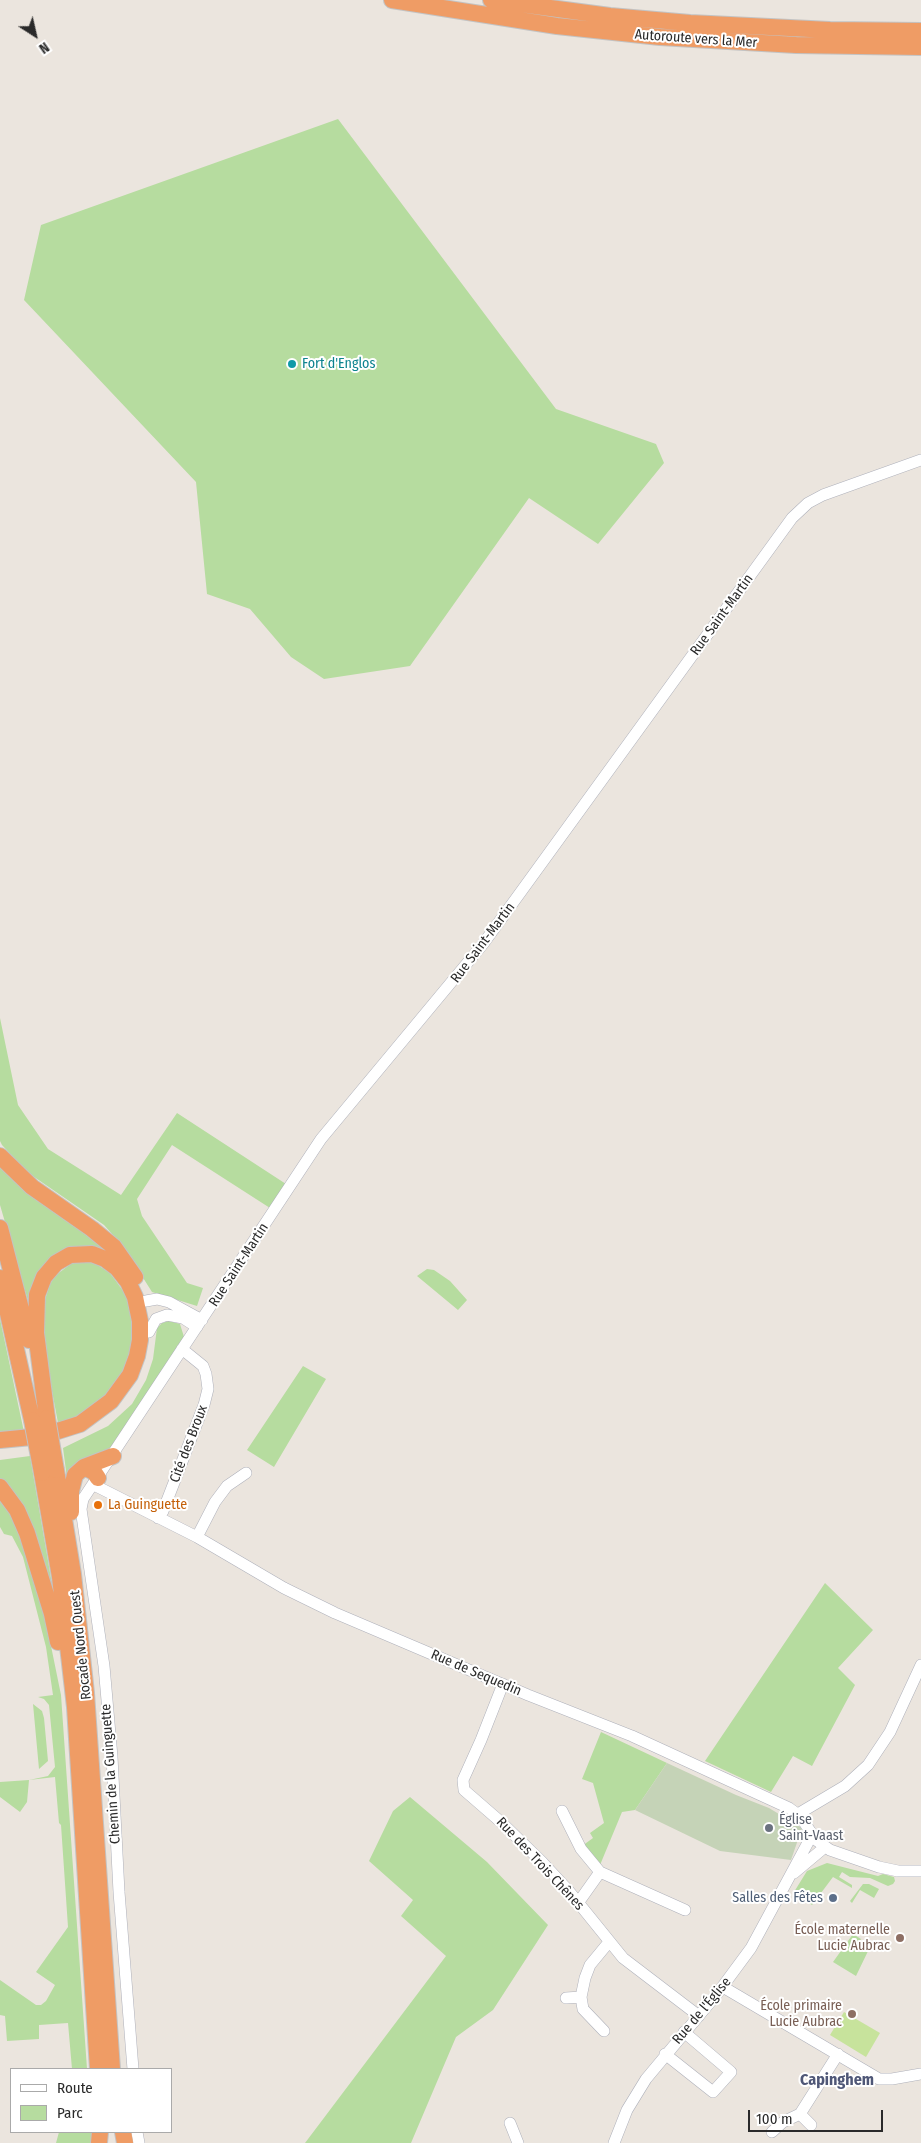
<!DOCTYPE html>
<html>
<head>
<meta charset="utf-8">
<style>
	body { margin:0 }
	#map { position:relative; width:921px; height:2143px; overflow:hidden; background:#ebe5de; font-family:"Fira Sans Condensed",sans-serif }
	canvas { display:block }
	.legend { position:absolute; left:10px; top:2068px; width:162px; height:65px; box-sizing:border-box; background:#fff; border:1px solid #aaa; margin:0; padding:6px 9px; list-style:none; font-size:15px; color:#2a2a2a }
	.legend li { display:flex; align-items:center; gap:10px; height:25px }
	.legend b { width:25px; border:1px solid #aaa }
	.north { position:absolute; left:10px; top:10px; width:50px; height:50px; -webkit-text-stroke:4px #fff; paint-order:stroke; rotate:145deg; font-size:14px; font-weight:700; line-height:20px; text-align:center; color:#2a2a2a }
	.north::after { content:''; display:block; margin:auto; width:18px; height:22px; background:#2a2a2a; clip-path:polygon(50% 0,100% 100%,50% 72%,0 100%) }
	.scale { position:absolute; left:748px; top:2110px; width:135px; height:22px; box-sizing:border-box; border:2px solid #2a2a2a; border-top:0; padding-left:6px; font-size:15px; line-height:18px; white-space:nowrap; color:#2a2a2a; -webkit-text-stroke:4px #fff; paint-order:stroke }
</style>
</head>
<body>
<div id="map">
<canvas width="921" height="2143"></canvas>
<ul class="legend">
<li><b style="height:6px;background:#fff"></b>Route</li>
<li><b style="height:14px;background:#b6dc9f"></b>Parc</li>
</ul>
<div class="north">N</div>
<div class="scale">100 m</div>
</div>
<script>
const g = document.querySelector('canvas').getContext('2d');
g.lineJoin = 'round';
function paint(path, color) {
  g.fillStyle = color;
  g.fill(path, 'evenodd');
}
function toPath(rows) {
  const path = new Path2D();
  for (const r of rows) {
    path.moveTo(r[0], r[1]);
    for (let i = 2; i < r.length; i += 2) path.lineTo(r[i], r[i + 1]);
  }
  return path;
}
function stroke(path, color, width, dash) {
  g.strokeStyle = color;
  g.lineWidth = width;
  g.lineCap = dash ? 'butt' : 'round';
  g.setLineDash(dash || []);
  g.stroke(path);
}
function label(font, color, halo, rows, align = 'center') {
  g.font = font + ' "Fira Sans Condensed",sans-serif';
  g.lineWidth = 4;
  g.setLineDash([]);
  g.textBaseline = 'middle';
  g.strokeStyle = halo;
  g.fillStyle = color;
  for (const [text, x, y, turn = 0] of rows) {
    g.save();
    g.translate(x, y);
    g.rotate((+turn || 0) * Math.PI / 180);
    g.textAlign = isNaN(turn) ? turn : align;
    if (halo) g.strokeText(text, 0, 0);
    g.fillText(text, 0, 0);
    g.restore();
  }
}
paint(toPath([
	[338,119,556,409,656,444,664,463,598,544,529,498,410,666,324,679,291,657,250,609,207,594,196,482,24,300,41,225],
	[0,1018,18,1105,48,1149,121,1195,177,1113,286,1184,270,1208,172,1145,137,1199,142,1216,187,1283,203,1288,197,1306,152,1292,123,1246,104,1225,27,1172,2,1145,0,1141],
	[0,1163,101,1241,127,1269,62,1254,31,1311,0,1205],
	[93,1262,110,1273,129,1299,135,1333,127,1366,106,1397,83,1416,59,1428,43,1344,41,1312,52,1278,72,1263],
	[427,1269,434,1270,450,1281,467,1300,458,1310,417,1276],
	[0,1319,24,1432,0,1433],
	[169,1321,180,1324,184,1337,167,1365,110,1453,68,1486,63,1448,108,1426,132,1404,146,1380,153,1359,157,1328,162,1323],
	[303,1366,326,1379,274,1467,247,1450],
	[30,1456,52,1584,54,1600,0,1479,0,1460],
	[0,1497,16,1522,40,1592,61,1695,87,2069,72,2069,68,2023,39,2025,39,2039,7,2041,5,2016,0,2015,0,1980,36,2005,41,2005,46,2001,55,1985,36,1972,68,1927,61,1825,59,1823,55,1777,29,1780,27,1802,20,1812,0,1797,0,1782,29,1780,48,1776,55,1767,49,1705,44,1699,38,1697,53,1695,46,1647,23,1557,12,1536,4,1534,0,1527],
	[825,1583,873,1630,838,1668,855,1685,812,1766,793,1756,771,1792,705,1761],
	[33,1704,42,1711,44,1718,48,1761,39,1769],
	[601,1732,667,1763,635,1810,622,1812,600,1865,582,1846,593,1838,590,1833,604,1823,593,1783,582,1779],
	[410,1797,487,1862,548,1925,493,2010,456,2037,411,2143,305,2143,446,1956,401,1916,413,1900,369,1861,393,1811],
	[827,1863,878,1876,883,1874,894,1877,895,1881,893,1884,888,1886,870,1878,850,1877,842,1872,839,1877,852,1885,852,1888,833,1877,812,1905,794,1892,807,1871],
	[863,1884,869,1884,879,1889,874,1898,860,1890,852,1903,850,1901],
	[853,1934,861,1939,857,1947,864,1952,868,1945,870,1947,856,1976,833,1962],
	[59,2132,92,2132,92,2143,56,2143]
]), '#b6dc9f');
paint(toPath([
	[667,1763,736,1795,769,1808,802,1828,791,1860,720,1851,635,1810]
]), '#c5d3b7');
paint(toPath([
	[844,2012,880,2033,866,2057,830,2035]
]), '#c7e39c');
const minor = toPath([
	[146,1301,157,1299,169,1302,202,1320],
	[149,1332,156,1319,167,1315,183,1318,197,1327],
	[94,1485,197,1537,284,1588,335,1613,528,1695,632,1736,789,1808,800,1816,816,1840,830,1850,879,1867,898,1871,921,1871],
	[158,1518,163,1511,204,1405,208,1389,206,1374,203,1366,182,1349],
	[197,1537,215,1502,227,1486,246,1473],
	[503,1684,481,1740,463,1780,464,1790,502,1823,542,1862,568,1890,623,1958,699,2016],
	[562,1811,581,1849,600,1872,685,1910],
	[798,1814,845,1786,868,1765,890,1732,921,1665],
	[794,1873,825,1847],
	[578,1903,600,1872],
	[723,1987,879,2079,892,2079,921,2074],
	[566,1998,581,1997],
	[604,2031,583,2009,581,1997,585,1978,590,1965,609,1942],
	[665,2054,713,2092,731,2072,684,2032],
	[133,2069,119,1892,112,1757,104,1666,81,1509,83,1499,321,1139,483,944,792,518,808,503,823,495,921,460],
	[510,2123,518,2143],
	[811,2125,800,2114,838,2054],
	[137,2132,139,2143],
	[772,2132,783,2122,800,2114],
	[614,2143,627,2110,646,2079,717,1994,751,1948,812,1835]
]);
const highway = toPath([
	[392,0,557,26,660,37,796,45,921,47],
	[491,0,610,16,690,23,830,30,921,31],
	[0,1156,32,1187,92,1229,114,1247,135,1277],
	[0,1228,29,1340],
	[0,1278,32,1420],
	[0,1440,42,1436,80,1424,111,1401,130,1375,137,1356,140,1340,140,1321,135,1297,128,1282,117,1268,105,1259,92,1254,70,1255,56,1263,44,1277,37,1295,36,1333,47,1418],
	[84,1467,94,1472,98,1478],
	[56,1470,73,1574,86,1693,112,2069],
	[42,1473,60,1577,75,1707,98,2069],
	[0,1487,17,1510,27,1533,52,1614,58,1642],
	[71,1512,71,1491,75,1475,84,1467,113,1456],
	[123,2132,125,2143],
	[99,2143,100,2132]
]);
stroke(minor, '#aeb0ba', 12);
stroke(highway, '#c3c3c3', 18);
stroke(minor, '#fff', 11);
stroke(highway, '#ef9c65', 16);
const highwayBridge = toPath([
	[47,1418,56,1470],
	[32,1420,42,1473]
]);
stroke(highwayBridge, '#c3c3c3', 18, []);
stroke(highwayBridge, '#ef9c65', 16);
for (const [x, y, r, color] of [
	[292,364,5,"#0f9aa8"],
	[98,1505,5,"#e8710a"],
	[769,1828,5,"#6b7280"],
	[833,1898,5,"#5c6f8a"],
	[900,1938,5,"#8d6e63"],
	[852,2014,5,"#8d6e63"]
]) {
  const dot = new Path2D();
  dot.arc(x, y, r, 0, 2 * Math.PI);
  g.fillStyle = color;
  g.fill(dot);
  stroke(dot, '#fff', 2);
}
label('14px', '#2a2a2a', '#fff', [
	["Autoroute vers la Mer",696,39,4],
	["Rue Saint-Martin",722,615,-54],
	["Rue Saint-Martin",483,943,-53],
	["Rue Saint-Martin",239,1265,-57],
	["Cité des Broux",189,1444,-69],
	["Rocade Nord Ouest",81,1645,-96],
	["Rue de Sequedin",476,1673,23],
	["Chemin de la Guinguette",111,1774,-94],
	["Rue des Trois Chênes",540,1864,47],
	["Rue de l'Église",702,2011,-50]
]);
label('14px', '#0d838f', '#fff', [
	["Fort d'Englos",302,364]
], 'left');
label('14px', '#c56008', '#fff', [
	["La Guinguette",108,1505]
], 'left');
label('14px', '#5b616d', '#fff', [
	["Église",779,1820],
	["Saint-Vaast",779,1836]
], 'left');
label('14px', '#4e5e75', '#fff', [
	["Salles des Fêtes",823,1898]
], 'right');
label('14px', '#785e54', '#fff', [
	["École maternelle",890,1930],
	["Lucie Aubrac",890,1946],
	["École primaire",842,2006],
	["Lucie Aubrac",842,2022]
], 'right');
label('bold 16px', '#4f5777', '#fff', [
	["Capinghem",837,2081]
]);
</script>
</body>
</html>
